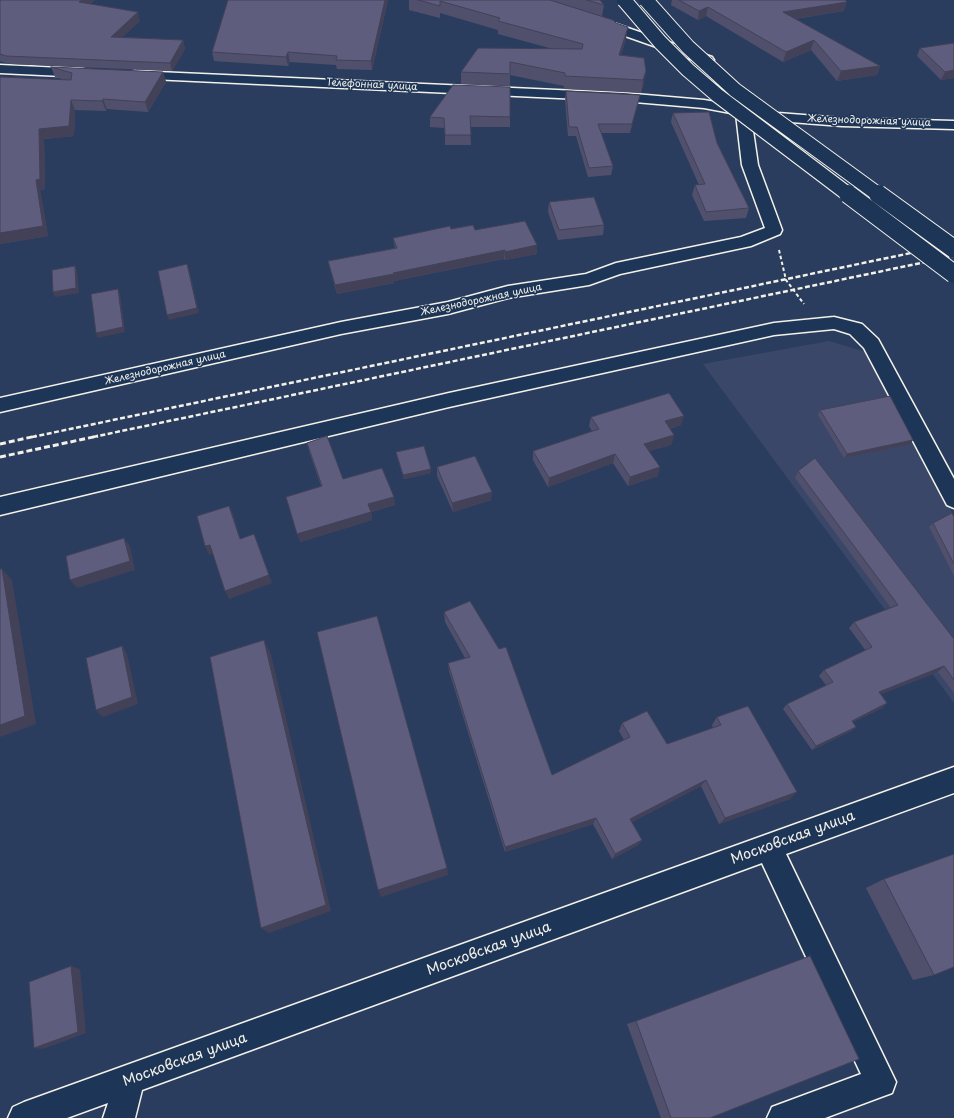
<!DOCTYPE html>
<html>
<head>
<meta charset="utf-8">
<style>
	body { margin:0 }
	canvas { display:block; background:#2a3d5f }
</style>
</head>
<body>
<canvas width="954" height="1118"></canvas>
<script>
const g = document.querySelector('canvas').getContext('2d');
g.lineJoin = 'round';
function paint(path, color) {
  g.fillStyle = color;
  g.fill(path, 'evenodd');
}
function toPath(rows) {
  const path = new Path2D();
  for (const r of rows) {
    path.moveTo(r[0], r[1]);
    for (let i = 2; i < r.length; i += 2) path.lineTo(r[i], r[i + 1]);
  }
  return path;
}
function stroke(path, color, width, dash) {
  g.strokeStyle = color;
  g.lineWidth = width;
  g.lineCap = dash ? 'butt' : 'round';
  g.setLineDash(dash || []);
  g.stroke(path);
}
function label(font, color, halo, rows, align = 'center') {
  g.font = font + ' "Playpen Sans",sans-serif';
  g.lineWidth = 3.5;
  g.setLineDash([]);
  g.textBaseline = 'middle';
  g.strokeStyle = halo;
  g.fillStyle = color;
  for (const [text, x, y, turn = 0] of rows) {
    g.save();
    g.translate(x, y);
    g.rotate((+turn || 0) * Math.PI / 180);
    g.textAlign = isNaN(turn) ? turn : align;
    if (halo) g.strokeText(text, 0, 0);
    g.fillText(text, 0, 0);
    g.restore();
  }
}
paint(toPath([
	[829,341,869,353,954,516,954,703,703,364]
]), '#3a4768');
const minor = toPath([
	[599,18,712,57,714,60,712,63,707,64,702,63,594,25,592,22,594,19,599,18],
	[0,65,83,69,88,70,90,73,88,76,83,77,0,73,0,65],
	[135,71,623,93,704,100,778,113,842,118,954,121,954,129,842,126,778,121,751,117,758,165,782,230,780,234,751,246,620,274,589,285,508,298,448,314,341,334,0,412,0,398,341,322,448,302,508,286,586,274,616,263,741,237,765,228,742,165,736,114,704,108,623,101,130,78,128,75,130,72,135,71],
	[834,317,862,324,878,339,954,479,954,508,947,505,864,348,850,334,834,329,774,335,449,407,0,515,0,497,449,393,774,323,834,317],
	[954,767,954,793,786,854,896,1082,892,1093,881,1097,825,1118,767,1118,772,1107,861,1074,762,863,142,1090,135,1118,103,1118,108,1103,67,1118,8,1118,13,1107,24,1102,954,767]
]);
stroke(minor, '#f4f1e8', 3);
stroke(toPath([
	[779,250,786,280,804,304]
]), '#f4f1e8', 2, [3.5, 2.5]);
paint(minor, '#1d3557');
stroke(toPath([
	[631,0,692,66,724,94,954,265],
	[804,146,954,257]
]), '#f4f1e8', 1);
stroke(toPath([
	[32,437,954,244],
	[93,437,954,256]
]), '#f4f1e8', 2.5, [5, 2.5]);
stroke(toPath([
	[0,444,36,436],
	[0,457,98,436]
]), '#f4f1e8', 3, [6, 3]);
const majorBridgeFar1 = toPath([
	[624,0,660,42,688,70,717,95,849,195],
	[646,0,688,47,735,90,879,195]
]);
const majorBridge = toPath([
	[848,194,954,274],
	[878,194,954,249]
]);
stroke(majorBridgeFar1, '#f4f1e8', 16, []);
stroke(majorBridge, '#f4f1e8', 20, []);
stroke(majorBridgeFar1, '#1d3557', 14);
stroke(majorBridge, '#1d3557', 18);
paint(toPath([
	[0,0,95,0,90,4,140,21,122,37,183,40,185,49,172,71,10,64,0,61],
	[228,0,388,0,372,70,337,69,336,65,290,62,288,66,214,61,212,52],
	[409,0,600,0,604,5,602,16,626,39,621,55,644,58,644,83,641,93,564,89,564,86,510,75,510,86,461,84,461,72,553,49,498,34,498,30,440,13,440,18,409,10],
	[672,0,845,0,844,11,795,19,880,66,877,75,837,81,811,50,783,62,706,16,698,20,671,5],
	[920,48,954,78,941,80,917,56],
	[51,67,163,72,166,82,148,112,107,109,106,111,75,110,74,136,44,139,45,189,40,190,48,236,0,244,0,77,65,80,55,77],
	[453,85,510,117,510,127,470,127,471,145,445,145,445,128,430,127,430,117],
	[566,91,638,104,630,133,601,133,613,166,611,175,588,177,576,136,568,136,565,100],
	[673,113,717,143,749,208,746,218,704,221,692,195,695,185,699,185,671,122],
	[549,202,604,225,603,235,558,240,548,212],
	[451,229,475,230,537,245,537,254,505,260,504,259,394,281,394,283,337,294,330,269,328,261,395,248,393,238],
	[820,410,910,445,844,458,818,415],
	[591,417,681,425,670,429,674,435,671,445,649,451,658,476,628,486,613,463,548,487,533,460,533,451,592,431,589,426],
	[307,443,343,479,395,505,371,512,372,520,300,542,321,486,309,451],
	[396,452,431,473,404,479,397,456],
	[437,467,491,500,453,512,437,476],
	[798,471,954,639,954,693,938,672,881,694,887,703,882,708,853,722,856,727,851,731,812,750,783,709,787,704,826,685,819,676,824,670,866,651,849,628,854,622,891,608,795,478],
	[954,517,954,576,929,527,933,523],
	[444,612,552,775,624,740,619,731,622,723,667,744,713,728,712,725,717,717,790,799,719,824,701,786,632,822,642,840,638,845,612,859,593,824,505,852,449,671,448,663,465,658,445,622],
	[884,879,934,975,913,980,866,888],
	[636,1021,710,1118,661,1118,627,1024]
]), '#51506c');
paint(toPath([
	[82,0,95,0,82,10,79,2],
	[385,0,388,0,372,70,371,61],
	[847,2,844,11,780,21,783,12],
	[708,7,706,16,698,20,699,11],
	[138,12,140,21,114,45,111,37],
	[628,27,626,39,617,68,619,55],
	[183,40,185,49,172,71,170,63],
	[814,40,811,50,783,62,786,52],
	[288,52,290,62,288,66,286,57],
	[880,66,877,75,837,81,841,71],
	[954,70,954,78,941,80,945,72],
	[646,71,644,83,641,93,643,80],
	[163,72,166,82,148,112,145,102],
	[640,95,638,104,630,133,632,124],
	[103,99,107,109,106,111,102,101],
	[71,100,75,110,74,136,44,139,45,189,40,190,48,236,0,244,0,233,36,180,39,129],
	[537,245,537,254,505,260,505,252],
	[505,250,504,259,394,281,394,283,337,294,335,285],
	[187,264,189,269,199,313,169,320,167,315],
	[75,266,77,271,79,293,55,297,53,292],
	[118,289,120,294,125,332,98,338,96,333],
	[684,416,681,425,663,431,665,421],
	[674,435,671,445,642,453,644,444],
	[913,440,910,445,844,458,847,454],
	[615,454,613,463,548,487,549,478],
	[660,467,658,476,628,486,630,477],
	[431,469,431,473,404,479,403,475],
	[492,492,491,500,453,512,452,503],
	[394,497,395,505,369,512,368,504],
	[229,506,233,514,243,547,240,539],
	[371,512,372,520,300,542,297,534],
	[254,534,272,583,229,599,225,591],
	[124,538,130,546,135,570,77,588,70,580],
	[210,545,214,553,209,555,205,546],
	[2,569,12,580,36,724,0,737],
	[264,640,271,654,331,911,269,933,261,928],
	[122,646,127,654,138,704,103,717,96,710],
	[944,666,938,672,874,697,879,692],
	[887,703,882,708,847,725,852,721],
	[856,727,851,731,812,750,816,746],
	[706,780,701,786,627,825,630,819],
	[797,792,790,799,719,824,725,818],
	[596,818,593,824,505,852,505,847],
	[642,840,638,845,612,859,615,854],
	[447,868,448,875,381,897,378,890],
	[71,966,80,969,86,1033,43,1049,34,1048]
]), '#424158');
const building = toPath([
	[0,0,82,0,79,2,138,12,111,37,183,40,170,63,6,56,0,54,0,0],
	[228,0,385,0,371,61,336,60,337,56,288,52,286,57,212,52,228,0],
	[418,0,550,0,613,20,616,23,628,27,619,55,644,58,646,71,643,80,565,76,565,73,510,62,510,74,461,72,478,48,582,49,583,44,498,21,500,18,440,1,440,6,418,0],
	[587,0,600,0,604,5,587,0],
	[679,0,845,0,847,2,783,12,880,66,841,71,814,40,786,52,708,7,699,11,679,0],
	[954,43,954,70,945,72,920,48,954,43],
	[51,67,163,72,145,102,103,99,102,101,71,100,69,126,39,129,40,179,36,180,43,226,0,233,0,77,71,80,72,73,51,67],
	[453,85,510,87,510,117,470,116,471,135,445,135,444,118,430,117,453,85],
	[566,91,640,95,632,124,598,124,613,166,589,168,577,127,569,127,566,91],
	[709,112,717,143,749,208,706,212,695,185,705,184,673,113,709,112],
	[594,197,604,225,559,230,549,202,594,197],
	[525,221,537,245,505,252,505,250,393,273,394,274,335,285,328,261,397,248,393,238,450,226,451,229,473,225,475,230,525,221],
	[187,264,197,308,167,315,158,271,187,264],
	[75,266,76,288,53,292,52,270,75,266],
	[118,289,123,327,96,333,91,294,118,289],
	[669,393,684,416,665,421,674,435,644,444,660,467,630,477,615,454,549,478,533,451,599,429,591,417,669,393],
	[890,396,913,440,847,454,820,410,890,396],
	[327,436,343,479,382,468,394,497,368,504,371,512,297,534,286,497,322,486,307,443,327,436],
	[424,446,431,469,403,475,396,452,424,446],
	[475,456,492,492,452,503,437,467,475,456],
	[815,458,954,639,954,680,944,666,879,692,887,703,852,721,856,727,816,746,787,704,833,682,824,670,872,647,854,622,898,605,798,471,815,458],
	[229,506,240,539,254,534,269,575,225,591,210,545,205,546,197,516,229,506],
	[952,513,954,517,954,564,933,523,952,513],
	[124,538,130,561,70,580,66,556,124,538],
	[0,569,2,569,25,716,0,725,0,569],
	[470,601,499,649,506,647,552,775,630,737,622,723,647,711,667,744,721,725,717,717,748,706,797,792,725,818,706,780,630,819,642,840,615,854,596,818,505,847,448,663,470,657,444,612,470,601],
	[377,616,447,868,378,890,317,632,377,616],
	[264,640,326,905,261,928,210,657,264,640],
	[122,646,132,697,96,710,86,658,122,646],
	[954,854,954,967,934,975,884,879,954,854],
	[810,956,859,1059,710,1118,671,1118,636,1021,810,956],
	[71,966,78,1032,34,1048,29,982,71,966]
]);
paint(building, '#5e5d7d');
stroke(building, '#424158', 1);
label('10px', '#f4f1e8', '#1d3557', [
	["Телефонная улица",372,85,3],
	["Железнодорожная улица",869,121,2],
	["Железнодорожная улица",481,300,-12],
	["Железнодорожная улица",165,368,-13]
]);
label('14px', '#f4f1e8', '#1d3557', [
	["Московская улица",793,838,-20],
	["Московская улица",489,949,-20],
	["Московская улица",185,1060,-20]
]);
</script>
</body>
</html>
